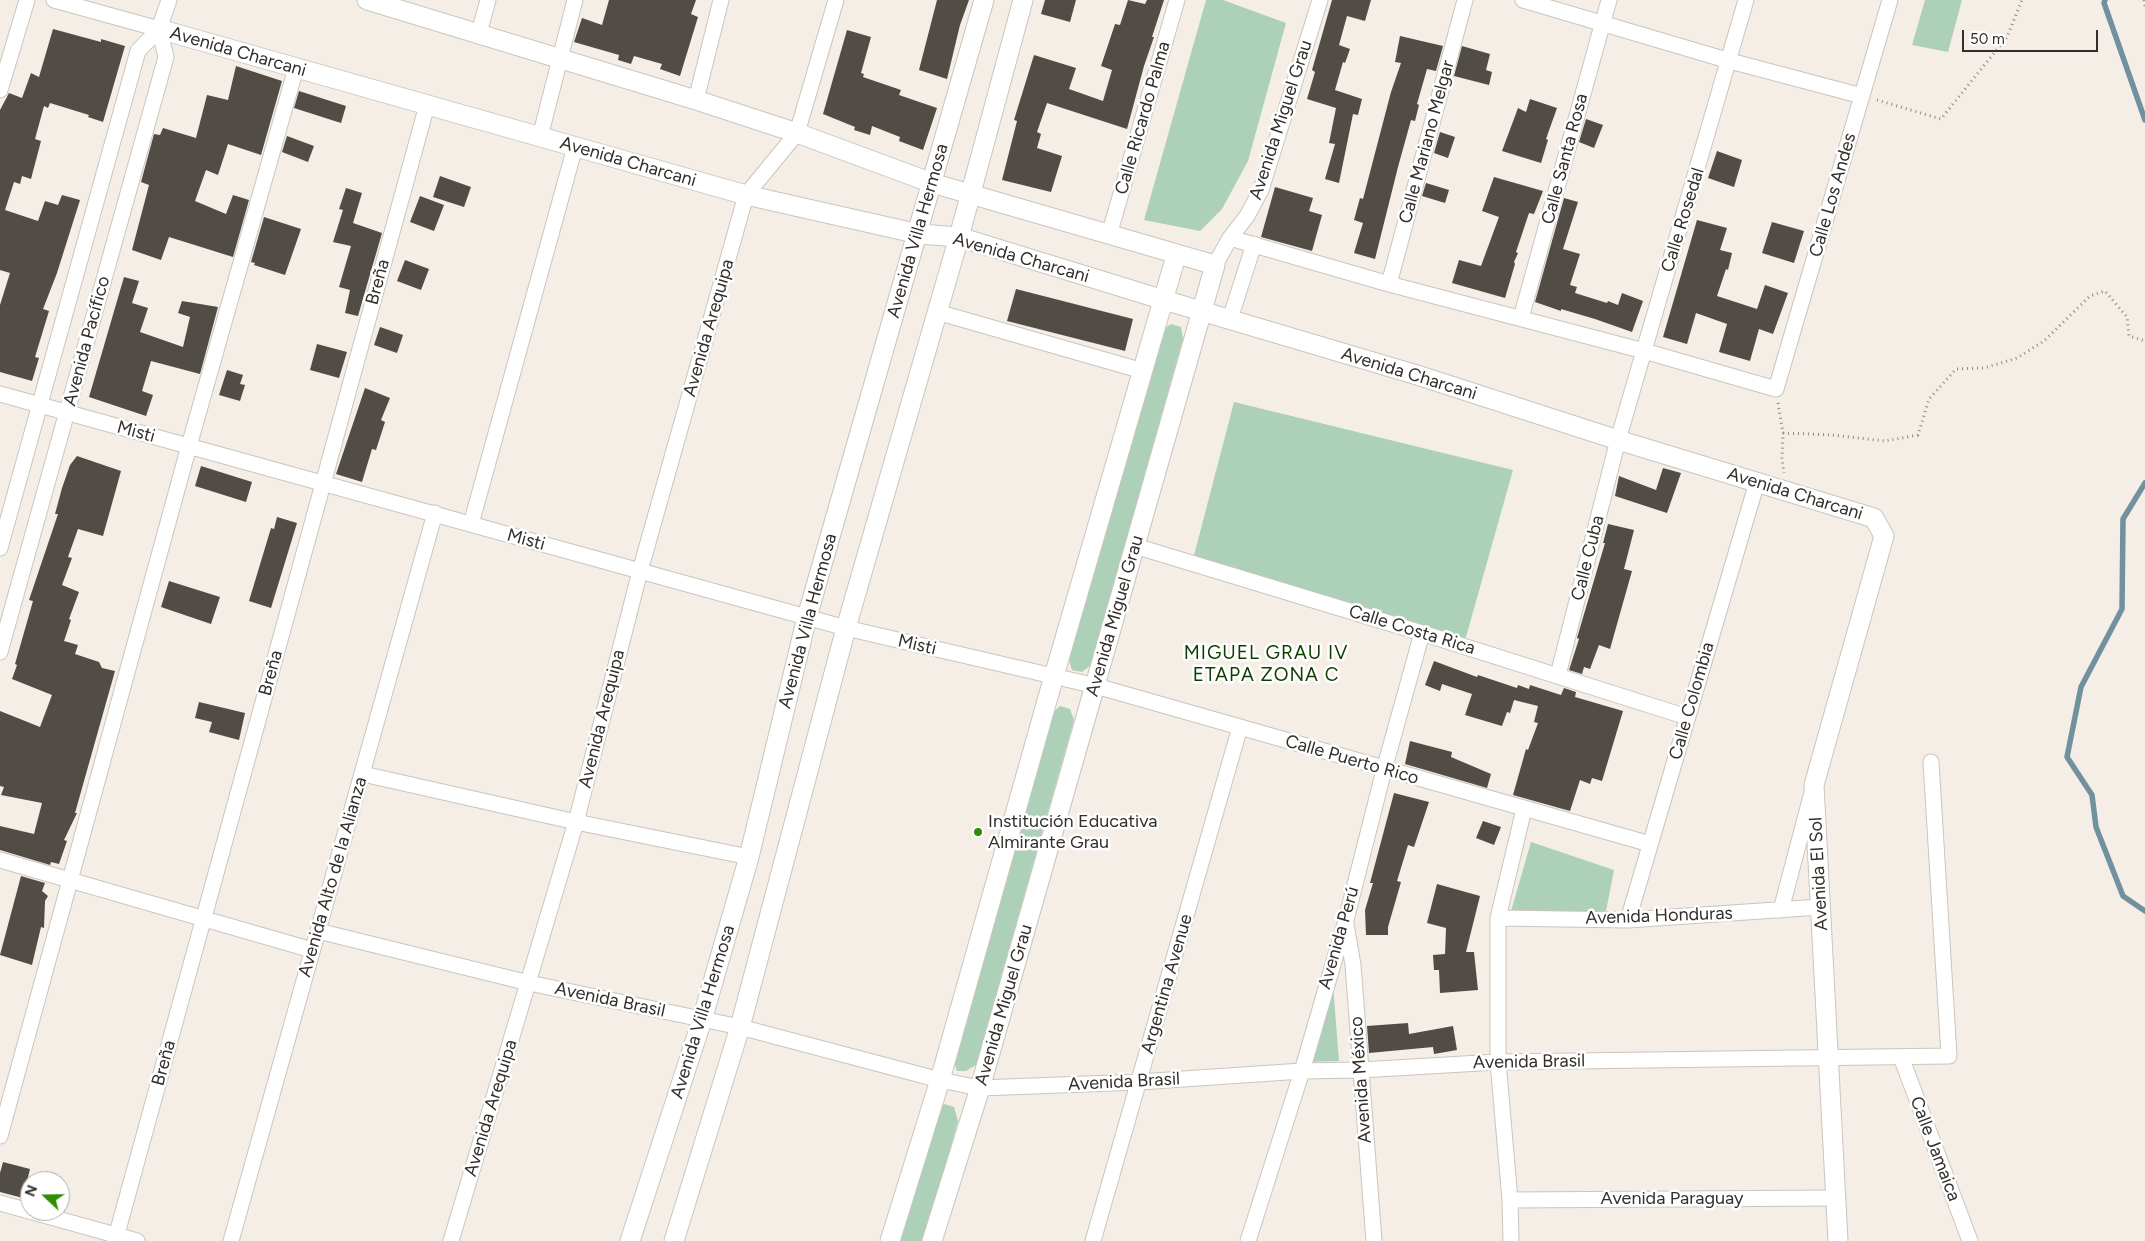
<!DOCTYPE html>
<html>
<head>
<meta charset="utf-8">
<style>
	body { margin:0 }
	#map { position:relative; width:2145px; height:1241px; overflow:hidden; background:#f4eee6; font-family:Figtree,sans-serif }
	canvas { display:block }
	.north { position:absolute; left:20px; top:1171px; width:50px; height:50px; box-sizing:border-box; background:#fff; border:1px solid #adabaa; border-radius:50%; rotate:291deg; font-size:14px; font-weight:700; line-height:20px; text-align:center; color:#312e2b }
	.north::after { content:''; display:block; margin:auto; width:18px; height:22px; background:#2e8e03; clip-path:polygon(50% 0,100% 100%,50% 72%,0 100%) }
	.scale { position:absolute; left:1962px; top:30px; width:136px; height:22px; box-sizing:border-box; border:2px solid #312e2b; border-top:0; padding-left:6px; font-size:15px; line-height:18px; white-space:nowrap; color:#312e2b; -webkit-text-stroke:4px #fff; paint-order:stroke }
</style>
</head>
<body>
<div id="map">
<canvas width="2145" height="1241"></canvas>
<div class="north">N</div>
<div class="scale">50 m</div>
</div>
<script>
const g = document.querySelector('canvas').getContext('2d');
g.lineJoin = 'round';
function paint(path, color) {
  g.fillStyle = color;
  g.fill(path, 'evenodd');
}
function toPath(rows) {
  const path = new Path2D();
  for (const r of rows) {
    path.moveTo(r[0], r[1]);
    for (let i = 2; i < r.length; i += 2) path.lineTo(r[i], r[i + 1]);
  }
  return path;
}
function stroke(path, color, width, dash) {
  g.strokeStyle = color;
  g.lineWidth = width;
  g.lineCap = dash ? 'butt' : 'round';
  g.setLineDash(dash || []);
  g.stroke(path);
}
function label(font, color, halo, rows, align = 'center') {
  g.font = font + ' Figtree,sans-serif';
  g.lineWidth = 5;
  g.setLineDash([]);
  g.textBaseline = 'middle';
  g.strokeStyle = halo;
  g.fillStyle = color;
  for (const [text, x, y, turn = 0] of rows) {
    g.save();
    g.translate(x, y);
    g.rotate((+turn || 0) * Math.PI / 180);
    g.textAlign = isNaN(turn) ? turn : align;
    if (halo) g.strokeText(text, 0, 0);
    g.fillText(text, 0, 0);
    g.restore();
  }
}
paint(toPath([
	[1206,0,1223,0,1286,23,1248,161,1222,209,1200,231,1144,220],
	[1925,0,1962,0,1948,52,1912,45],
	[1171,324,1181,327,1183,339,1091,665,1082,672,1072,670,1068,657,1162,330],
	[1234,402,1513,470,1464,644,1192,563],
	[1060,706,1070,709,1074,720,976,1065,966,1071,957,1071,953,1059,1052,713],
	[1531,842,1614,870,1606,911,1511,911],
	[1333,985,1339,1061,1307,1062],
	[944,1104,954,1107,958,1121,924,1241,897,1241,934,1113]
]), '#acd1b8');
stroke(toPath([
	[2105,0,2104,3,2145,120],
	[2145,483,2123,519,2122,609,2081,687,2067,757,2092,795,2096,827,2123,896,2145,911]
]), '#71919e', 5.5);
paint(toPath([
	[609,0,696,0,691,14,698,17,680,76,660,69,662,64,634,56,631,64,618,60,619,55,574,42,582,18,602,25],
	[937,0,969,0,960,25,947,79,919,70],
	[1045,0,1076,0,1070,22,1041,14],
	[1128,0,1145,4,1147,0,1164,0,1152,37,1154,37,1144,66,1127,129,1047,103,1037,132,1041,134,1037,148,1062,156,1051,192,1002,180,1017,121,1014,120,1034,55,1076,68,1069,89,1103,101,1112,70,1101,66,1115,24,1120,25],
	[1332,0,1371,0,1365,21,1347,16,1339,45,1350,49,1345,63,1343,62,1335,90,1362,99,1358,115,1353,114,1339,183,1325,179,1335,144,1329,143,1336,108,1307,99,1315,72,1312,70],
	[53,29,101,42,101,39,125,46,103,122,88,117,89,115,50,103,48,108,44,106,35,139,41,141,31,179,22,176,20,184,14,182,5,210,38,221,45,201,58,205,62,195,80,200,57,273,43,309,49,311,35,357,39,358,32,381,0,372,0,305,10,273,0,270,0,110,9,93,22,98,31,73,39,77],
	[847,30,871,37,861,73,864,74,863,77,901,90,899,95,937,108,923,150,899,141,900,137,872,126,870,135,854,130,855,127,823,114],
	[1400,36,1443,46,1436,71,1427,69,1417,104,1419,105,1415,121,1411,120,1398,167,1375,259,1354,253,1363,223,1354,220,1360,198,1363,199,1391,92,1401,63,1395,62],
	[1462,46,1490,54,1486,70,1492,72,1489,85,1454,76],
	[236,66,282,81,261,155,228,144,218,175,206,170,195,201,226,214,233,195,249,200,233,257,169,237,161,260,132,250,149,185,141,182,154,134,160,135,163,128,196,138,207,95,228,100],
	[299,91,346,106,341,123,294,108],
	[1530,99,1557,108,1546,139,1548,140,1541,163,1502,151,1518,108,1526,112],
	[1586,119,1603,125,1594,148,1579,142],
	[1440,132,1455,137,1448,158,1434,153],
	[287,136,314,146,308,162,282,152],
	[1717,151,1742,160,1734,187,1708,178],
	[440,176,471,187,464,207,433,197],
	[1494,177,1543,191,1534,214,1529,213,1516,252,1518,253,1514,262,1515,264,1505,298,1452,283,1459,260,1481,266,1499,217,1482,211],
	[1426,183,1449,190,1445,203,1422,196],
	[1275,187,1313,198,1309,211,1322,215,1312,251,1261,237],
	[346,188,362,193,353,223,382,233,358,316,345,313,350,290,339,287,351,246,333,242,343,210,339,209],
	[420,196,444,205,434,231,410,222],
	[1564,198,1578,202,1563,249,1580,254,1570,285,1577,287,1575,293,1607,303,1608,301,1618,305,1622,293,1643,301,1632,332,1595,319,1561,309,1561,311,1535,302],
	[264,217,301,229,285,275,254,265,255,263,251,262],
	[1697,220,1727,228,1720,250,1732,253,1728,270,1726,269,1717,296,1757,309,1765,285,1788,293,1773,334,1759,329,1750,361,1719,352,1727,324,1696,313,1687,344,1663,337],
	[1772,222,1804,231,1794,263,1762,253],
	[405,260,429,269,421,290,397,281],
	[124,277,139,281,132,303,148,308,140,332,183,347,190,317,178,313,182,301,218,307,200,374,151,361,142,391,153,395,146,416,89,397],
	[1016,289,1133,319,1125,351,1007,321],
	[380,327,403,335,397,353,374,345],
	[317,344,347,352,339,378,310,370],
	[227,370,243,375,240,384,245,385,240,401,219,395],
	[365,388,390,398,381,420,385,422,376,450,372,449,362,482,336,474],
	[77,456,121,471,103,536,78,529,68,557,72,558,62,585,79,592,69,619,71,620,64,641,78,645,75,654,99,662,102,668,115,671,75,813,77,813,64,840,67,841,59,864,51,862,50,865,0,850,0,826,34,834,42,803,1,795,4,787,0,786,0,711,40,727,52,695,12,679,17,665,15,664,33,601,29,600,58,514,55,514,62,488,70,465],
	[201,466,252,482,246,502,195,486],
	[1663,468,1681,473,1667,513,1615,496,1619,476,1656,490],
	[277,517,297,523,271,608,249,601,271,528,274,529],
	[1608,524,1634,530,1624,569,1632,571,1610,649,1599,645,1590,669,1584,667,1582,674,1569,670,1579,639,1577,638,1582,621,1605,543,1603,543],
	[169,581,220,597,211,624,161,607],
	[1434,661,1477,677,1478,675,1517,688,1518,685,1529,689,1530,685,1561,695,1564,688,1576,692,1575,697,1623,711,1602,781,1592,778,1590,784,1580,780,1570,811,1513,795,1526,749,1528,750,1538,723,1534,722,1538,706,1514,700,1510,713,1507,712,1502,726,1465,715,1472,694,1442,684,1440,691,1425,685],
	[199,702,245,713,239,740,209,732,212,722,195,718],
	[1410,741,1452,752,1451,757,1491,774,1487,788,1405,764],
	[1394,793,1429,802,1414,847,1408,845,1397,881,1401,882,1388,927,1388,935,1366,935,1365,910,1373,883,1370,883],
	[1483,821,1501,827,1494,845,1476,838],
	[21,876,45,883,42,891,48,896,45,901,44,928,41,927,32,965,0,955],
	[1437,884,1480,896,1466,952,1474,952,1478,990,1440,993,1439,970,1434,970,1433,955,1445,954,1446,928,1427,923],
	[1408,1023,1409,1034,1453,1026,1457,1050,1434,1054,1433,1047,1369,1053,1367,1026],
	[3,1162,30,1169,23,1198,0,1192,0,1173]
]), '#514c46');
const minor = toPath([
	[54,0,159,29],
	[1523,0,1730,61,1862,96],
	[479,33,488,0],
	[0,90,27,0],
	[696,100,721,0],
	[540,137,575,0],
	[1109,235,1177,0],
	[1230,238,1389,284,1644,351,1776,389,1890,0],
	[1215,265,1230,238,1247,216,1261,190,1320,0],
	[1389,284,1465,0],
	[937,312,1143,371],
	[1521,318,1609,0],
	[1230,319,1254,244],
	[0,394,846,628,1096,686,1650,844],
	[471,524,575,147],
	[1135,546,1422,633,1687,717],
	[0,548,138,51,159,29,169,0],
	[0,652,166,57,159,29],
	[1558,675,1618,440,1746,0],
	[363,774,576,822,749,857],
	[0,860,312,950],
	[1781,910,1811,796],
	[1498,918,1628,920,1820,907],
	[1628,920,1757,482],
	[1346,924,1353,965,1374,1241],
	[318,931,529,983,740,1027,940,1080,980,1088,1139,1082,1302,1071,1360,1070,1498,1062,1949,1056,1931,762],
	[1901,1057,1970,1241],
	[0,1136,189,446,296,68],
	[1510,1200,1835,1198],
	[0,1203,137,1241],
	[115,1241,427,105],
	[231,1241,435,513],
	[451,1241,576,822,640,571,746,195,797,133,836,0],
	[1093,1241,1240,727],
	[1248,1241,1302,1071,1346,920,1384,770,1422,633],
	[1511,1241,1510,1200,1498,1062,1498,918,1524,809]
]);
const tertiary = toPath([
	[367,0,696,100,797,133,932,183,1215,265,980,1088,932,1241],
	[159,29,746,195,919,234,959,237,1164,300,1417,375,1618,440,1874,518,1884,536,1814,785,1838,1241],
	[630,1241,702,1020,749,857,807,617,984,0],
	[674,1241,740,1027,846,628,959,237,1023,0],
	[890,1241,940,1080,1054,676,1176,256]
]);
stroke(minor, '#cbc5bd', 17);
stroke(tertiary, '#cbc5bd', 21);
stroke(toPath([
	[2144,0,2145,6],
	[1877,100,1941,119,2007,37,2022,0],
	[1778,403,1783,433,1782,459,1784,473],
	[1783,433,1832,435,1885,441,1918,435,1929,399,1956,369,1984,368,2017,358,2044,341,2090,296,2105,291,2127,317,2129,336,2145,341]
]), '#8e8a84', 3, [1, 4]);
stroke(minor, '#fff', 15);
stroke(tertiary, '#fff', 19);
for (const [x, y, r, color] of [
	[978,832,5,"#2e8e03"]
]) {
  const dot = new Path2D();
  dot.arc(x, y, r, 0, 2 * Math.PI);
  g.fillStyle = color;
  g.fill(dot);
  stroke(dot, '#fff', 2);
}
label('18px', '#312e2b', '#fff', [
	["Avenida Charcani",238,52,16],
	["Calle Ricardo Palma",1143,118,-74],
	["Avenida Miguel Grau",1281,120,-72],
	["Calle Mariano Melgar",1427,142,-75],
	["Calle Santa Rosa",1565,159,-75],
	["Avenida Charcani",628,162,16],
	["Calle Los Andes",1833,195,-74],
	["Calle Rosedal",1683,220,-73],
	["Avenida Villa Hermosa",918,231,-74],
	["Avenida Charcani",1021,258,16],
	["Breña",378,282,-75],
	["Avenida Arequipa",709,328,-74],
	["Avenida Pacífico",87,341,-75],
	["Avenida Charcani",1409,374,17],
	["Misti",136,432,15],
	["Avenida Charcani",1795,494,17],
	["Misti",526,540,15],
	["Calle Cuba",1588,558,-76],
	["Avenida Miguel Grau",1115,616,-74],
	["Avenida Villa Hermosa",808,621,-75],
	["Calle Costa Rica",1412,630,17],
	["Misti",917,645,13],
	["Breña",271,673,-75],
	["Calle Colombia",1692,701,-74],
	["Avenida Arequipa",602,719,-76],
	["Calle Puerto Rico",1352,760,16],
	["Avenida El Sol",1819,874,-93],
	["Avenida Alto de la Alianza",333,877,-74],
	["Avenida Honduras",1659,916,-2],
	["Avenida Perú",1339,938,-74],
	["Argentina Avenue",1167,984,-74],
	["Avenida Brasil",610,1000,12],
	["Avenida Miguel Grau",1004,1005,-74],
	["Avenida Villa Hermosa",703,1012,-73],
	["Avenida Brasil",1529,1062,-1],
	["Breña",164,1063,-75],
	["Avenida México",1361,1080,-94],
	["Avenida Brasil",1124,1082,-3],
	["Avenida Arequipa",491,1108,-73],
	["Calle Jamaica",1935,1149,69],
	["Avenida Paraguay",1672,1199]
]);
label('18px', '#312e2b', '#fff', [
	["Institución Educativa",988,822],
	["Almirante Grau",988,843]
], 'left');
g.letterSpacing = '1px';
label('19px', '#0f3d01', '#fff', [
	["MIGUEL GRAU IV",1266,653],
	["ETAPA ZONA C",1266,675]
]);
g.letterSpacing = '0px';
</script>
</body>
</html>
